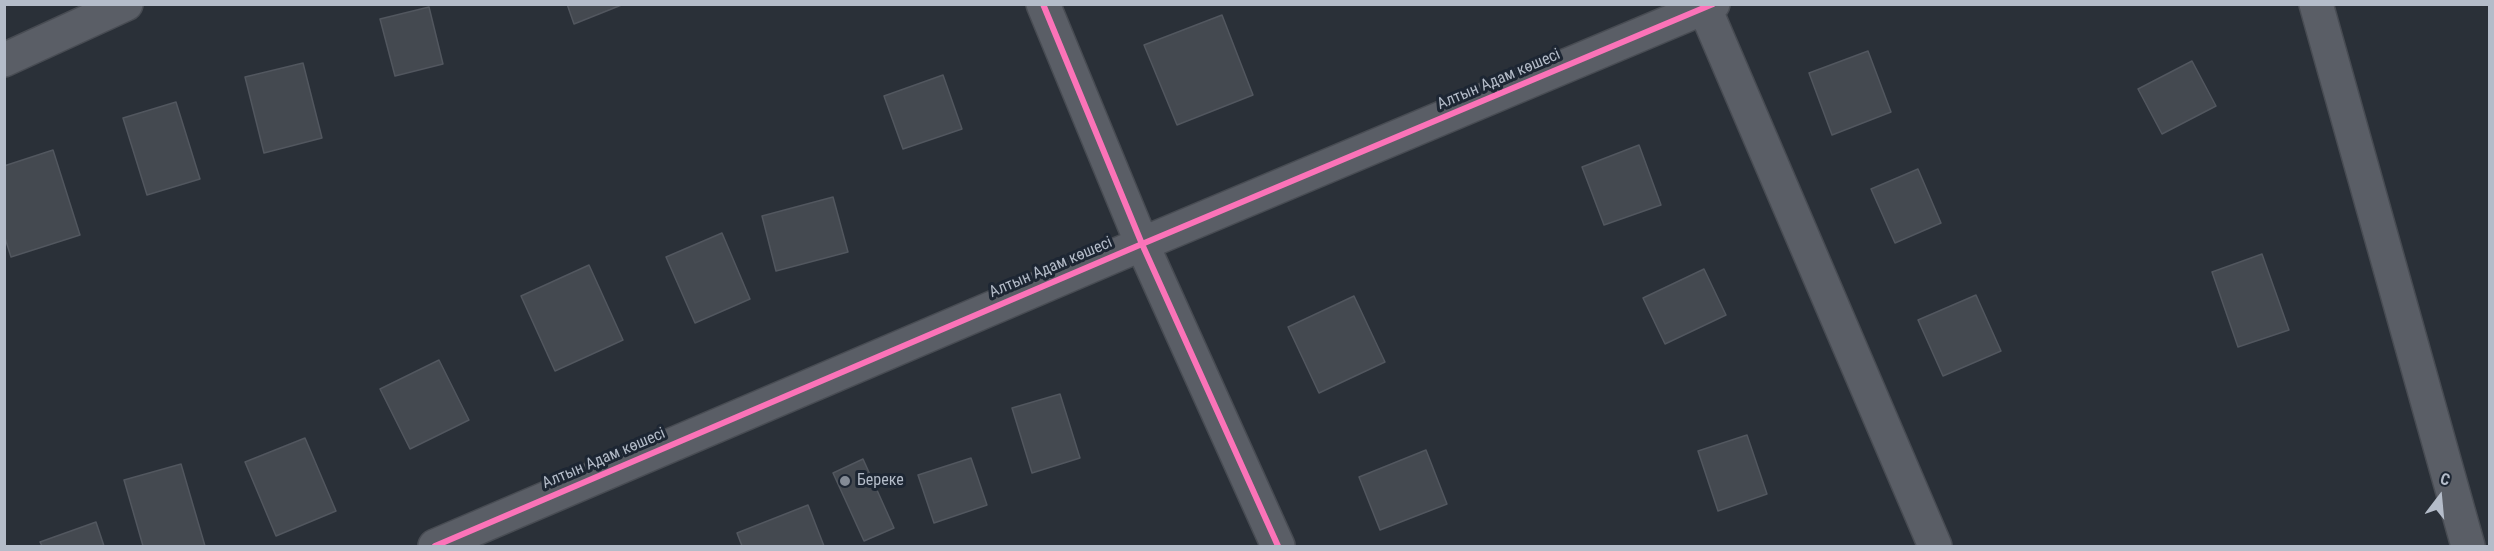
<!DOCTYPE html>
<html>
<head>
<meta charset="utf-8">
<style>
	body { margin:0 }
	#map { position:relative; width:2494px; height:551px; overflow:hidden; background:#2a3038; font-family:"Roboto Condensed",sans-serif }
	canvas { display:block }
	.frame { position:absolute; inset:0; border:6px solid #b4bcc9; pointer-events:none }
	.north { position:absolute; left:2410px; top:467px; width:60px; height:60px; -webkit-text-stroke:4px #1d2633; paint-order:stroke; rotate:16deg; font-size:16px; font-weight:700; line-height:24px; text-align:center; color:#b4bcc9 }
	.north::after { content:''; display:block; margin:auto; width:21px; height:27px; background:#b4bcc9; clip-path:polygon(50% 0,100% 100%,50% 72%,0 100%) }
</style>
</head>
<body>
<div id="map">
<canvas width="2494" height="551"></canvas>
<div class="frame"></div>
<div class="north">С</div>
</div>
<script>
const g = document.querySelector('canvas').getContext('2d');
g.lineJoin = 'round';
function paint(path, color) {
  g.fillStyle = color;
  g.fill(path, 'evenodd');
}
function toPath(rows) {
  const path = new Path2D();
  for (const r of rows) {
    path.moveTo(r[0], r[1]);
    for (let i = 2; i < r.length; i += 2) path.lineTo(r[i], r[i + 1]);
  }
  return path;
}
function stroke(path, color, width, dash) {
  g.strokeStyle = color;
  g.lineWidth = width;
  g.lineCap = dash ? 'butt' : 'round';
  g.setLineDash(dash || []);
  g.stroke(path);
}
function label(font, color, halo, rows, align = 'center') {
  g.font = font + ' "Roboto Condensed",sans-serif';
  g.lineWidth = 6;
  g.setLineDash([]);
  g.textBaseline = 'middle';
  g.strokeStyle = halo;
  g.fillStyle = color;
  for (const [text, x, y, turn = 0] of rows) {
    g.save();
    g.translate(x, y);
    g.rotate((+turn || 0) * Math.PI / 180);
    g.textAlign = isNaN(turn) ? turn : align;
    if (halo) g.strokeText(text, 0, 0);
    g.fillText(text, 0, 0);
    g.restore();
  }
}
const building = toPath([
	[567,4,624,4,574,24,567,4],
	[429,7,443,64,395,76,380,19,429,7],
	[1222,15,1253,95,1177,125,1144,45,1222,15],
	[1868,51,1891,112,1832,135,1809,73,1868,51],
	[2192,61,2216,106,2162,134,2138,89,2192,61],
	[303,63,322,138,264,153,245,77,303,63],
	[943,75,962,129,903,149,884,96,943,75],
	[176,102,200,179,147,195,123,118,176,102],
	[1639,145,1661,205,1604,225,1582,167,1639,145],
	[53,150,80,235,11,257,4,235,4,166,53,150],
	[1918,169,1941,223,1895,243,1871,189,1918,169],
	[833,197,848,252,776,271,762,216,833,197],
	[722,233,750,299,695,323,666,257,722,233],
	[2262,254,2289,330,2238,347,2212,272,2262,254],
	[589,265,623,340,555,371,521,296,589,265],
	[1704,269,1726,315,1665,344,1643,298,1704,269],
	[1976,295,2001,351,1943,376,1918,320,1976,295],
	[1354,296,1385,362,1319,393,1288,327,1354,296],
	[439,360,469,420,410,449,380,389,439,360],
	[1060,394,1080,458,1032,473,1012,408,1060,394],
	[1747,435,1767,494,1718,511,1698,451,1747,435],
	[305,438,336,511,276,536,245,462,305,438],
	[1426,450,1447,504,1380,530,1359,477,1426,450],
	[971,458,987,505,934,523,918,475,971,458],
	[863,459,894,528,864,541,833,473,863,459],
	[181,464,205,546,143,546,124,480,181,464],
	[808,505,824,546,742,546,737,533,808,505],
	[96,522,104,546,42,546,40,542,96,522]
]);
paint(building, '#444950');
stroke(building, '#52575f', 1.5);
const minor = toPath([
	[1043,4,1142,244,1278,546],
	[1703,4,1935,546],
	[2316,4,2468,546],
	[4,60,126,4],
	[435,546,1142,244,1713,4]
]);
stroke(minor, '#484c53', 36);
stroke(minor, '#5a5e66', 33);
stroke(toPath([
	[1043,4,1142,244,1278,546],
	[435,546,1142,244,1713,4]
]), '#fb73b8', 6);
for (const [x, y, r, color] of [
	[845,481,6,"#848b96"]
]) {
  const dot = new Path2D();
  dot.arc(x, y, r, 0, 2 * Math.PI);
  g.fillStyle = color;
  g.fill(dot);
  stroke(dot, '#1d2633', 2);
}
label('16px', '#b4bcc9', '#1d2633', [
	["Алтын Адам көшесі",1499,80,-23],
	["Алтын Адам көшесі",1051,268,-23],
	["Алтын Адам көшесі",604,459,-23]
]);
label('16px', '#b4bcc9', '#1d2633', [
	["Береке",857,481]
], 'left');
</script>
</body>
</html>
